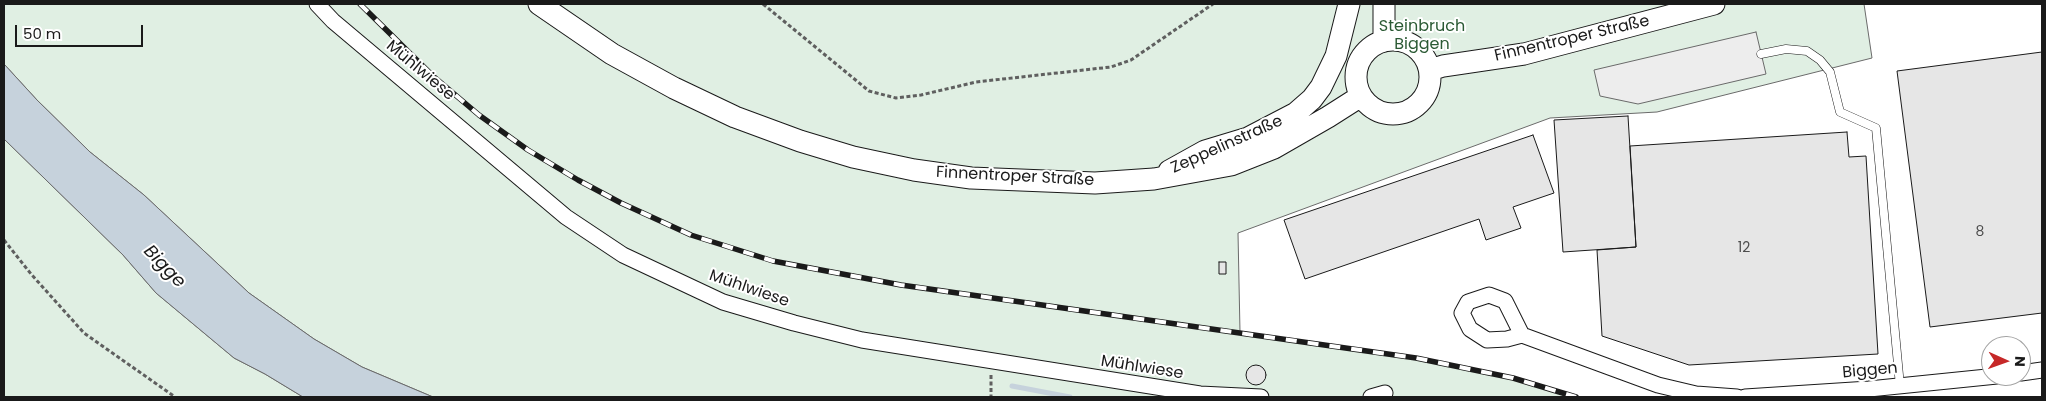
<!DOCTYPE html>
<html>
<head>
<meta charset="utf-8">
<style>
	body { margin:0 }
	#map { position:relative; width:2046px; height:401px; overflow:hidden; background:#fff; font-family:Poppins,sans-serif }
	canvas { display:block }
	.frame { position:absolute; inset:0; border:5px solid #1a1a1a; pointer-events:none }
	.north { position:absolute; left:1981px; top:336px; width:50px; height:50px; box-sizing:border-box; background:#fff; border:1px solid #a3a3a3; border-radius:50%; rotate:92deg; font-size:14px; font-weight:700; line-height:20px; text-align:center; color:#1a1a1a }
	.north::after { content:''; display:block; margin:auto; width:18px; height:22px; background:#c62828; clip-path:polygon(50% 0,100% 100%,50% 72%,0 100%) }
	.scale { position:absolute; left:15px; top:25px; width:128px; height:22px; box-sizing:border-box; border:2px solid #1a1a1a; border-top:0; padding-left:6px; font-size:15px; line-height:18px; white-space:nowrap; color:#1a1a1a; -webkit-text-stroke:4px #fff; paint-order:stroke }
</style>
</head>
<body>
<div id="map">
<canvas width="2046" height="401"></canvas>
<div class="frame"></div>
<div class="north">N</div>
<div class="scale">50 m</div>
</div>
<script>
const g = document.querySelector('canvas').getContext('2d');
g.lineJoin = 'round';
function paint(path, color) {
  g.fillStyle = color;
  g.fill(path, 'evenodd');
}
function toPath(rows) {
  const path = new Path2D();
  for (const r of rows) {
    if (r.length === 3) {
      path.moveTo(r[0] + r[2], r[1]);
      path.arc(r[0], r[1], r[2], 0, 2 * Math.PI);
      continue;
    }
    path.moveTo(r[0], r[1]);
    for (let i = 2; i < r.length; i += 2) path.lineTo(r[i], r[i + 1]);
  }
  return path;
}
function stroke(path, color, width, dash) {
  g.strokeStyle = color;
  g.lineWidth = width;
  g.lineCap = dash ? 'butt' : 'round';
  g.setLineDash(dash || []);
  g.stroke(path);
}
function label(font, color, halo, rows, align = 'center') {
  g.font = font + ' Poppins,sans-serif';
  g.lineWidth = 4;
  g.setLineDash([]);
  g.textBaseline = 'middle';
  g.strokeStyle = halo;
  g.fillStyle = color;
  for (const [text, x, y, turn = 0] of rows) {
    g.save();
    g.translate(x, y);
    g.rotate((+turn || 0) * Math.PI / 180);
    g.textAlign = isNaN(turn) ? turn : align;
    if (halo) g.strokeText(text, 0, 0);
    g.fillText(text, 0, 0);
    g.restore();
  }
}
const green = toPath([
	[4,4,1864,4,1872,58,1657,112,1550,118,1238,233,1240,332,1416,358,1466,367,1513,378,1574,397,433,397,362,367,314,339,249,293,144,195,90,152,37,100,4,64,4,4],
	[4,139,123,255,156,293,234,358,265,374,303,397,4,397,4,139]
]);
paint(green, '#e0efe3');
stroke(green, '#6a6a6a', 1);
const parking = toPath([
	[1756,32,1766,74,1638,104,1600,96,1594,70,1756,32]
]);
paint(parking, '#ededed');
stroke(parking, '#6a6a6a', 1);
const water = toPath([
	[4,64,37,100,90,152,144,195,249,293,314,339,362,367,433,397,303,397,265,374,234,358,156,293,123,255,4,139,4,64]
]);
paint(water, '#c6d2dc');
stroke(water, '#6a6a6a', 1);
stroke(toPath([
	[1012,386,1070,397]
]), '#c6d2dc', 5);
const building = toPath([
	[2042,52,2042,313,1930,327,1897,71,2042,52],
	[1628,116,1636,247,1563,252,1554,120,1628,116],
	[1847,132,1849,157,1866,156,1878,354,1689,365,1602,336,1597,250,1636,247,1630,146,1847,132],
	[1533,135,1554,193,1513,207,1521,228,1486,240,1479,219,1305,279,1284,220,1533,135],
	[1219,262,1226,262,1226,274,1219,274,1219,262],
	[1256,375,10]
]);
paint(building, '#e6e6e6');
stroke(building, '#1a1a1a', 1);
const lane = toPath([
	[1761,54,1786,49,1807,51,1820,60,1830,72,1840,112,1876,128,1900,386]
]);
const street = toPath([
	[317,4,333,21,566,217,623,255,723,302,794,323,862,340,1200,394,1261,397],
	[1522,335,1505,301,1489,295,1468,302,1462,313,1470,329,1487,340,1507,339,1522,335,1658,385,1696,394,1737,397],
	[2021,373,2042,370],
	[1371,397,1385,393],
	[1745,397,1869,389,1997,376]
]);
const secondary = toPath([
	[539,4,612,54,674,88,735,117,800,141,853,157,914,170,971,178,1095,183,1154,179,1231,165,1274,148,1328,117,1361,96],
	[1393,77,37],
	[1384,41,1384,4],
	[1430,70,1443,66,1524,54,1714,4],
	[1169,171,1205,151,1248,138,1296,113,1312,99,1321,87,1336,56,1349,4]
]);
stroke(lane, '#1a1a1a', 9);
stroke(street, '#1a1a1a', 17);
stroke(secondary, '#1a1a1a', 23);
stroke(toPath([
	[763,4,869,91,896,98,921,95,976,82,1111,67,1131,60,1213,4],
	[4,240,31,274,84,333,175,397],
	[991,375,991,397]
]), '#5f5f5f', 3, [4, 2.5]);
stroke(lane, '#fff', 8);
stroke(street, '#fff', 15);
stroke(secondary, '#fff', 21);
const rail = toPath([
	[360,4,433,76,479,115,528,150,578,180,621,203,691,235,773,261,901,285,1416,358,1513,378,1576,397]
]);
stroke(rail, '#1a1a1a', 5.5);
stroke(rail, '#fff', 4, [11]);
label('14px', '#4d4d4d', null, [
	["8",1980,232],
	["12",1744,248]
]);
label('16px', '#2b5a34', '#fff', [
	["Steinbruch",1422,27],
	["Biggen",1422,45]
]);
label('16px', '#1a1a1a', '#fff', [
	["Finnentroper Straße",1572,39,-13],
	["Mühlwiese",420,71,40],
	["Zeppelinstraße",1227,145,-24],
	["Finnentroper Straße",1015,177,3],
	["Mühlwiese",749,289,19],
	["Mühlwiese",1142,368,9],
	["Biggen",1870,371,-5]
]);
label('italic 18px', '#1a1a1a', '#fff', [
	["Bigge",164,267,46]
]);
</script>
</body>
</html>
